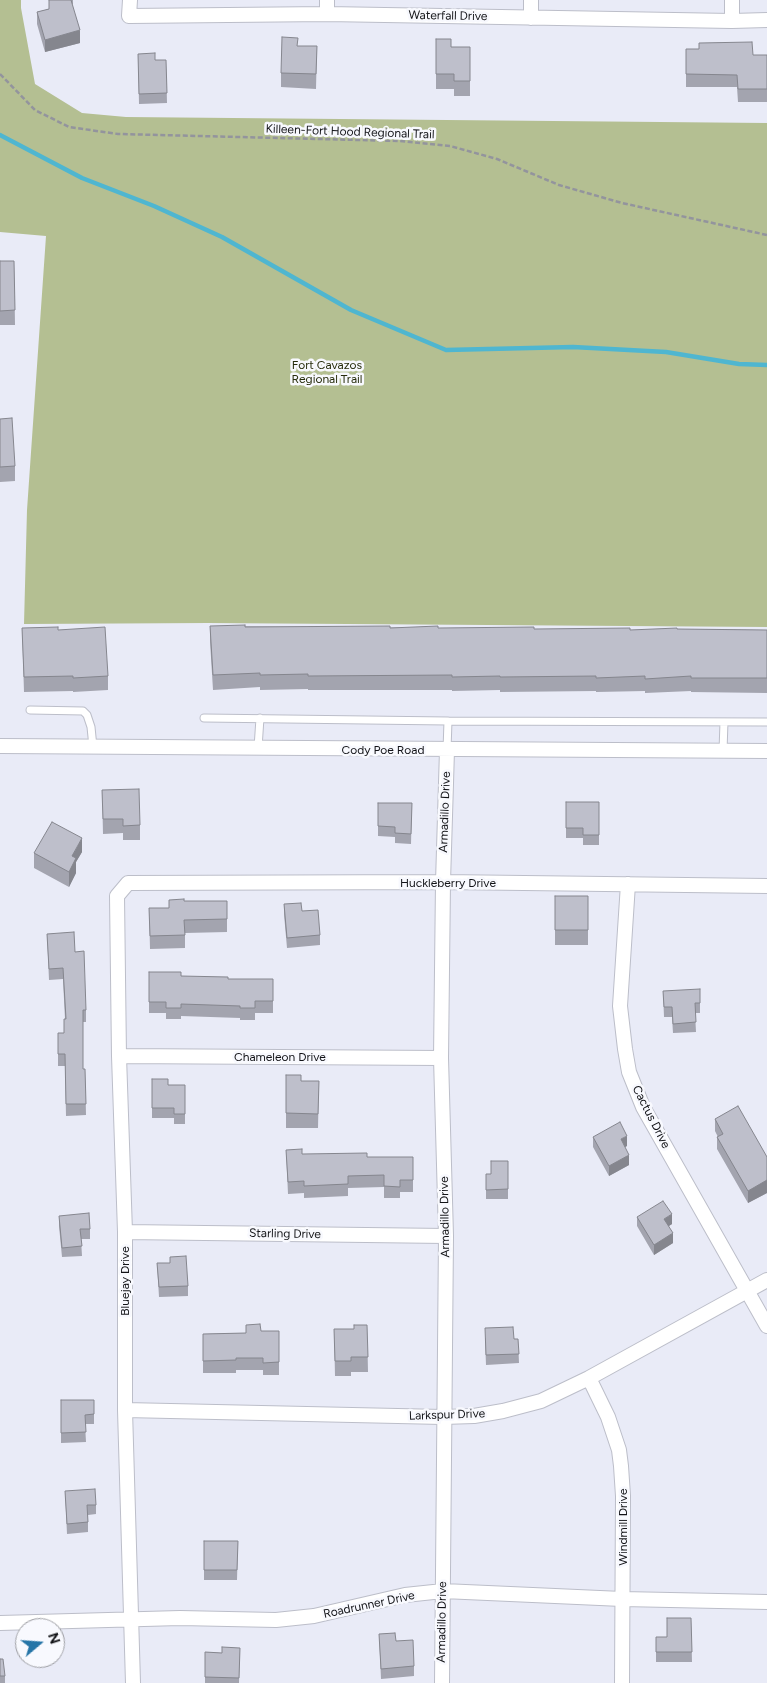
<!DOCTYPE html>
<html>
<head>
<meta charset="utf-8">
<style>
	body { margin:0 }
	#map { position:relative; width:767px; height:1683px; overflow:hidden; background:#e9ebf7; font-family:Figtree,sans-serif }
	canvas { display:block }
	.north { position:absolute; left:15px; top:1618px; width:50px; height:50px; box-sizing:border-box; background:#f8f9fe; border:1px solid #9c9da2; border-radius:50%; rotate:72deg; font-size:14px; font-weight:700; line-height:20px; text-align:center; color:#121317 }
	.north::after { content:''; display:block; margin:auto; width:18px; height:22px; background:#2675a7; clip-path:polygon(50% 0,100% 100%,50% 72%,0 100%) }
</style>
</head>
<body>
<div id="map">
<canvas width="767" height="1683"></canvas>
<div class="north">N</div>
</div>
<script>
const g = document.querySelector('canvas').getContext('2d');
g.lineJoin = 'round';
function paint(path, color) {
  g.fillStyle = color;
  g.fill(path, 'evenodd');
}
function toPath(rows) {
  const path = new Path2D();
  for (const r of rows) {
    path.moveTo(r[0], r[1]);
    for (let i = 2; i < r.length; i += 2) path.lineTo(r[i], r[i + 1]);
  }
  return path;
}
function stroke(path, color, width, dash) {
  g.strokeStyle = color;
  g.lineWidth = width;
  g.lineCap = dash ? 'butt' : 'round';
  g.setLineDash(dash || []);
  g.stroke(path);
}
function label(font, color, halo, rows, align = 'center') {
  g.font = font + ' Figtree,sans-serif';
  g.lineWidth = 5;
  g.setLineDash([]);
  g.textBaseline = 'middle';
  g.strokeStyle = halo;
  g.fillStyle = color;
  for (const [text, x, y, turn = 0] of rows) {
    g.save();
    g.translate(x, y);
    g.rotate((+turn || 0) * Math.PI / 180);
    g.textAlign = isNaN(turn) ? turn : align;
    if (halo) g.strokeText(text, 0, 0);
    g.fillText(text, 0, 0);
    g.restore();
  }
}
paint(toPath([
	[0,0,21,0,21,8,35,84,82,113,126,117,767,123,767,627,208,623,24,624,27,510,46,236,0,232]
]), '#b4bf92');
stroke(toPath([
	[0,135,82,178,154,206,222,237,351,310,446,350,573,347,666,352,739,364,767,365]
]), '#4fb6d0', 4.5);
const service = toPath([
	[30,710,83,711,87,715,91,727,93,747],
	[204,718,448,721],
	[258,748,260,718],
	[447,750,448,721,767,722],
	[723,751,724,722]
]);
const minor = toPath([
	[130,0,129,16,327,14,732,21,767,20],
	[327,14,327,0],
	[531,18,531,0],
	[732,21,732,0],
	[0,746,767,751],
	[628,884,620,1006,625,1049,629,1072,643,1107,767,1326],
	[119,1056,441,1058],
	[125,1232,446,1236],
	[589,1378,608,1417,619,1450,621,1466,623,1496,622,1683],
	[125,1410,443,1417,474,1416,503,1411,541,1401,589,1378,767,1280],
	[0,1623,180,1618,276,1620,314,1616,405,1595,443,1591,622,1599,767,1602],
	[133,1683,125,1410,125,1232,119,1056,117,896,128,883,443,882,767,886],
	[442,1683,446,1236,441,1058,443,882,447,750]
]);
stroke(service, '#bcbec9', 9);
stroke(minor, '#bcbec9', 16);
stroke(toPath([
	[0,74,35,110,69,127,118,134,400,141,450,146,497,159,559,185,622,203,767,235]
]), '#93949d', 2.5, [5, 2.5]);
stroke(service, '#fff', 7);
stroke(minor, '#fff', 14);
paint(toPath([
	[49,0,73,0,73,4,72,4,80,43,45,52,37,24,37,12,49,9],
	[436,39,451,47,470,47,470,96,454,96,454,89,436,89],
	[297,46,317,46,316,89,281,87,281,73],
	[686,49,753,55,767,55,767,102,738,102,737,87,686,87],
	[138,54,155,60,166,60,167,103,139,104],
	[0,261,14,261,15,325,0,325],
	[0,419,15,466,15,481,0,482],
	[210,626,438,628,630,630,677,629,767,630,767,693,691,692,691,691,645,693,645,691,596,692,596,691,500,692,500,690,452,691,452,690,308,690,308,689,260,690,260,687,213,690,210,641],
	[22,628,58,630,108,676,108,690,73,692,73,691,24,692],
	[102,790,140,825,140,840,123,840,123,833,103,834],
	[566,802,599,802,599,845,583,845,583,838,566,838],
	[378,803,412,803,411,844,395,843,395,837,378,836],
	[82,852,76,862,76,873,69,887,34,868,34,853],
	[555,896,588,896,588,945,555,945],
	[184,901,227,901,227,932,185,933,185,948,150,949,149,908,169,908],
	[284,904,302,911,320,935,320,945,287,948,284,914],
	[47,934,75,952,86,1010,86,1022,83,1022,83,1069,85,1069,86,1115,66,1116,65,1066,58,1066,58,1033,64,1033,65,1019,63,979,49,980],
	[149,972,181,976,228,979,273,979,273,1013,255,1013,255,1020,240,1020,240,1018,181,1016,181,1019,166,1019,166,1013,149,1013],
	[663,991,700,1003,700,1013,695,1013,696,1032,673,1033,672,1017,664,1017],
	[286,1075,301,1081,319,1081,318,1128,286,1128],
	[152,1079,168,1085,185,1085,185,1124,174,1124,174,1118,152,1118],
	[715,1119,767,1157,767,1193,748,1203,717,1149,717,1137,718,1137,715,1131],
	[593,1137,627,1146,625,1147,629,1165,609,1176,593,1147],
	[286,1150,302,1154,367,1157,413,1157,413,1192,400,1192,400,1198,384,1198,384,1187,348,1188,348,1196,304,1198,304,1193,288,1194],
	[508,1161,508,1199,486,1199,486,1174,491,1174],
	[59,1216,90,1229,90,1239,81,1239,82,1256,62,1257,59,1226],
	[637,1217,672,1224,669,1226,673,1243,654,1255,637,1226],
	[170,1257,188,1286,188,1296,159,1297,157,1263,170,1263],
	[367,1325,368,1372,351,1372,351,1376,335,1376,334,1329,354,1329],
	[261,1331,279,1331,279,1375,263,1375,263,1370,236,1370,236,1373,203,1373,203,1334,246,1333],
	[485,1338,518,1339,519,1363,486,1365],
	[61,1400,94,1400,94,1424,85,1424,86,1442,61,1443],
	[65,1491,96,1505,96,1514,88,1515,88,1532,67,1534],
	[204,1541,238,1541,237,1580,204,1580],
	[691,1618,692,1662,656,1662,656,1637,667,1637],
	[379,1634,396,1641,414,1666,414,1676,381,1679],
	[240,1648,239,1683,205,1683,205,1652,222,1653],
	[0,1659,5,1676,5,1683,0,1683]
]), '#a3a4af');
paint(toPath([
	[80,30,80,43,45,52,45,40],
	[82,838,82,852,76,862,76,873,69,887,69,872,72,856],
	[627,1136,627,1146,621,1149,621,1139],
	[629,1155,629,1165,609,1176,609,1166],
	[767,1180,767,1193,748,1203,748,1191],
	[672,1214,672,1224,664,1229,664,1219],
	[673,1233,673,1243,654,1255,654,1245]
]), '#85868e');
const building = toPath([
	[49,0,71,0,80,30,45,40,37,12,49,9,49,0],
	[282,37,298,38,297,46,317,46,316,74,281,73,282,37],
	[436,39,451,39,451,47,470,47,470,81,454,81,454,74,436,74,436,39],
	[752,42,753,55,767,55,767,89,738,89,737,75,686,74,686,49,699,49,699,43,752,42],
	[155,53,155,60,166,60,167,93,139,94,138,54,155,53],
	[0,261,14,261,15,310,0,311,0,261],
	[12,418,15,466,0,467,0,419,12,418],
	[245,625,245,627,390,626,390,628,438,626,438,628,534,627,534,629,630,628,630,630,677,628,677,629,767,630,767,678,691,678,691,676,645,679,645,676,596,678,596,676,500,677,500,676,452,677,452,675,308,676,308,674,260,675,260,673,213,675,210,626,245,625],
	[58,627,58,630,105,627,108,676,73,678,73,676,24,677,22,628,58,627],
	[139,789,140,825,123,826,123,819,103,819,102,790,139,789],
	[566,802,599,802,599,835,583,835,583,828,566,828,566,802],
	[378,803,412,803,411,834,395,833,395,827,378,826,378,803],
	[52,822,82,838,72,856,76,858,69,872,34,853,52,822],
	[555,896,588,896,588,930,555,930,555,896],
	[184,899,184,901,227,901,227,919,184,920,185,935,150,936,149,908,169,908,169,900,184,899],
	[301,903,302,911,318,910,320,935,287,938,284,904,301,903],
	[74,932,75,952,84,951,86,1010,83,1010,83,1069,85,1069,86,1104,66,1104,65,1054,58,1054,58,1033,64,1033,64,1019,66,1019,63,968,49,969,47,934,74,932],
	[149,972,181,972,181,976,228,977,228,979,273,979,273,1001,255,1001,255,1008,240,1008,240,1006,181,1004,181,1008,166,1008,166,1002,149,1002,149,972],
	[700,989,700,1003,695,1003,696,1022,673,1024,672,1007,664,1007,663,991,700,989],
	[286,1075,301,1075,301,1081,319,1081,318,1114,286,1113,286,1075],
	[152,1079,168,1079,168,1085,185,1085,185,1114,174,1114,174,1108,152,1108,152,1079],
	[738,1106,767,1157,767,1180,748,1191,717,1137,723,1134,715,1119,738,1106],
	[620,1122,627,1136,621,1139,629,1155,609,1166,593,1137,620,1122],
	[302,1149,302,1154,367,1153,367,1157,413,1157,413,1180,400,1180,400,1187,384,1186,384,1175,348,1176,348,1184,304,1186,304,1181,288,1182,286,1150,302,1149],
	[491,1161,508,1161,508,1189,486,1190,486,1174,491,1174,491,1161],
	[663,1201,672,1214,664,1219,673,1233,654,1245,637,1217,663,1201],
	[89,1213,90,1229,80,1229,82,1246,62,1248,59,1216,89,1213],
	[186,1256,188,1286,159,1287,157,1263,170,1263,170,1257,186,1256],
	[260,1324,261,1331,279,1331,279,1362,263,1363,263,1358,236,1358,236,1360,203,1361,203,1334,246,1333,246,1325,260,1324],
	[354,1325,367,1325,368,1357,351,1357,351,1361,335,1361,334,1329,354,1329,354,1325],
	[513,1327,514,1339,518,1339,519,1354,486,1355,485,1328,513,1327],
	[61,1400,94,1400,94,1414,85,1415,86,1432,61,1433,61,1400],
	[95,1489,96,1505,87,1505,88,1522,67,1524,65,1491,95,1489],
	[204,1541,238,1541,237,1570,204,1570,204,1541],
	[667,1618,691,1618,692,1652,656,1652,656,1637,667,1637,667,1618],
	[395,1633,396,1641,413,1640,414,1666,381,1669,379,1634,395,1633],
	[222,1647,240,1648,239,1678,205,1677,205,1652,222,1653,222,1647],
	[0,1659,3,1659,5,1676,0,1676,0,1659]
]);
paint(building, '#bebfcb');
stroke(building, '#85868e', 1);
label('12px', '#121317', '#f8f9fe', [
	["Waterfall Drive",448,16,1],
	["Killeen-Fort Hood Regional Trail",350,132,2],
	["Cody Poe Road",383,750],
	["Armadillo Drive",445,812,-88],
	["Huckleberry Drive",448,883],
	["Chameleon Drive",280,1057],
	["Cactus Drive",651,1117,63],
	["Armadillo Drive",445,1217,-91],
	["Starling Drive",285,1234,1],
	["Bluejay Drive",125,1281,-90],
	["Larkspur Drive",447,1415,-2],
	["Windmill Drive",623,1527,-90],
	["Roadrunner Drive",369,1605,-12],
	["Armadillo Drive",442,1622,-89]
]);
label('12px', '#272d0c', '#f8f9fe', [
	["Fort Cavazos",327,365],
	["Regional Trail",327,379]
]);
</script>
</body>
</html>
